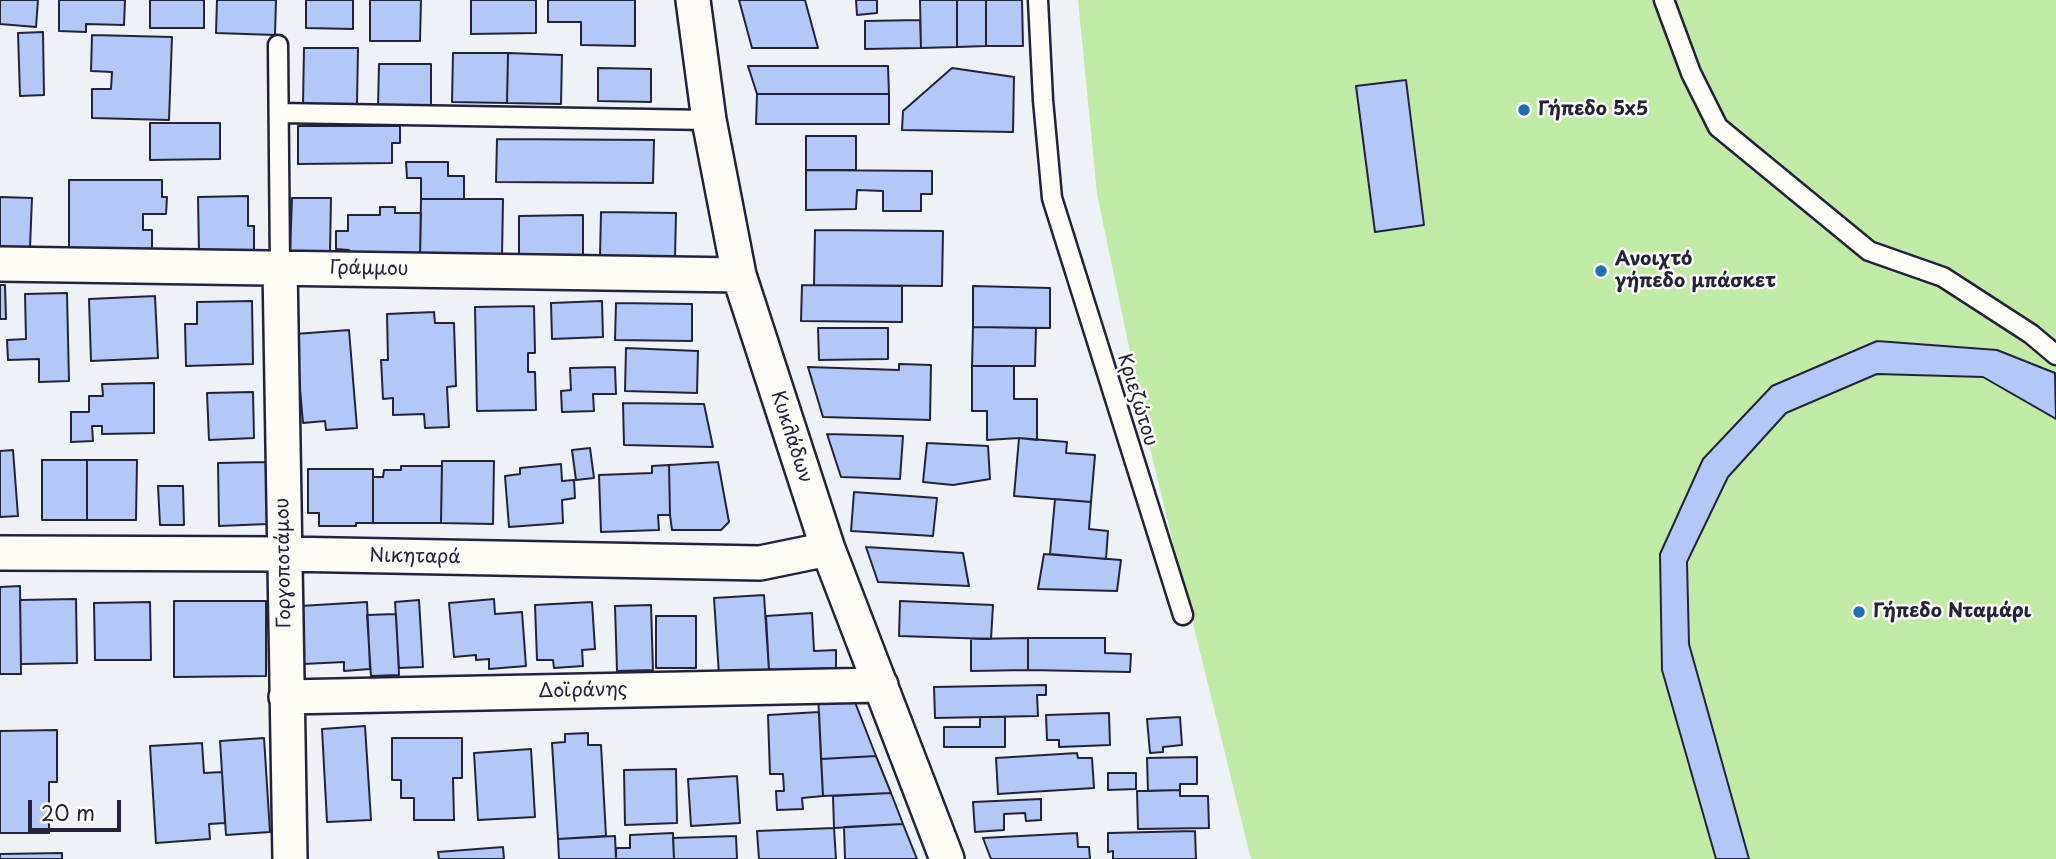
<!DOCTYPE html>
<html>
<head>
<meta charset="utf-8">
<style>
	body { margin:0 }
	#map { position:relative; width:2056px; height:859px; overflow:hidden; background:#eef2f7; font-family:"Playpen Sans",sans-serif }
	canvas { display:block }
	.scale { position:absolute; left:28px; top:800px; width:93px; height:32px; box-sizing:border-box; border:4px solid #22223b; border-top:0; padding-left:9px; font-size:21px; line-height:24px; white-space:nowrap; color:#22223b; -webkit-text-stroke:5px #fdfcf7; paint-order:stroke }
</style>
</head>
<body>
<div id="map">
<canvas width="2056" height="859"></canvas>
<div class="scale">20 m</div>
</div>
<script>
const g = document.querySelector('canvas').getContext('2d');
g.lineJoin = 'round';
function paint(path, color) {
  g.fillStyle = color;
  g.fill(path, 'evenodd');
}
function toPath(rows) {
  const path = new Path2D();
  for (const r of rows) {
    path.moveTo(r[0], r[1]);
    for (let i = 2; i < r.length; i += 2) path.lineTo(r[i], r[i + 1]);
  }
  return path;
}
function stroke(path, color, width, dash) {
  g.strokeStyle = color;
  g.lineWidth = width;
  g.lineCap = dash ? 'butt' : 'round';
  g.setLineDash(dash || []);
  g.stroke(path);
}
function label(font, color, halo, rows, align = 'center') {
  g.font = font + ' "Playpen Sans",sans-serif';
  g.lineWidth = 5;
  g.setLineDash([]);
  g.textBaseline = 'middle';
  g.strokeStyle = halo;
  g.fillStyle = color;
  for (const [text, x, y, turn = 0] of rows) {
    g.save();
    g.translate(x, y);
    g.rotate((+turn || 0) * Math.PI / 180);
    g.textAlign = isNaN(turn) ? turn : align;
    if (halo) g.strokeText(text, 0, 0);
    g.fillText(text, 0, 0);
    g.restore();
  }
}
paint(toPath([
	[1078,0,2056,0,2056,859,1251,859,1152,457,1097,194]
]), '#c1eaa7');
const building = toPath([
	[0,0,38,0,36,27,0,24,0,0],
	[59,0,125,0,124,25,86,24,86,32,59,31,59,0],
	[150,0,204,0,204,28,150,28,150,0],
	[217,0,276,0,275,35,216,33,217,0],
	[306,0,353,0,353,29,306,28,306,0],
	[370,0,421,0,420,41,370,41,370,0],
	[471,0,536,0,536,33,471,34,471,0],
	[548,0,635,0,635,46,581,45,581,22,548,22,548,0],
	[739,0,805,0,818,48,752,48,739,0],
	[856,0,877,0,877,13,857,15,856,0],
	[920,0,957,0,957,47,921,48,920,0],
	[957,0,986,0,986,46,957,47,957,0],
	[986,0,1022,0,1023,46,986,46,986,0],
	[920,20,921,48,865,49,865,21,920,20],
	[43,32,44,95,20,96,18,33,43,32],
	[92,35,172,37,169,120,92,118,92,89,111,89,112,72,91,71,92,35],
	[304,48,358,48,357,104,303,104,304,48],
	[453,53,508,53,507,103,452,102,453,53],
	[508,53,562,55,561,104,507,103,508,53],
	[379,64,431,64,431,107,378,107,379,64],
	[748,66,888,66,889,94,757,94,748,66],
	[598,68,651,69,651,102,598,101,598,68],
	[952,68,1014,77,1013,132,902,130,903,111,952,68],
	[1406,80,1424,225,1375,232,1356,86,1406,80],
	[757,94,889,94,889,124,756,124,757,94],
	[150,123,220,123,220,159,150,160,150,123],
	[298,126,400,126,400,143,392,143,392,163,298,164,298,126],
	[806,136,856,136,856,170,806,170,806,136],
	[497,139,654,140,653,183,496,182,497,139],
	[406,162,448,162,448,176,464,176,464,199,421,199,421,178,407,178,406,162],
	[806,170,932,171,932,194,921,194,921,211,883,211,883,191,857,190,856,209,806,210,806,170],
	[69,180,162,180,162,197,167,197,166,214,143,214,143,230,152,230,152,257,69,250,69,180],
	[248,196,248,226,254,226,254,251,199,253,198,197,248,196],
	[0,197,32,198,30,247,0,247,0,197],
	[292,198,331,198,330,254,290,253,292,198],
	[421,199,503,199,502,257,420,257,421,199],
	[380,207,395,207,395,213,421,213,420,257,349,256,349,250,336,249,336,231,348,231,348,215,380,215,380,207],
	[601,212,676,213,675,258,600,256,601,212],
	[583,215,583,260,519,261,519,216,583,215],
	[815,230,943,231,942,286,814,285,815,230],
	[0,285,5,285,6,319,0,319,0,285],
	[802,285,902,286,902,322,801,321,802,285],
	[973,286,1050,288,1050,328,973,327,973,286],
	[67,293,69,381,39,382,39,359,8,360,7,340,26,339,25,294,67,293],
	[155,296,158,358,91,361,89,299,155,296],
	[252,301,253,364,186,366,185,324,197,324,197,302,252,301],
	[602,301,603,337,552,339,551,303,602,301],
	[616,303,692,304,692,341,615,340,616,303],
	[534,306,535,353,528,353,528,372,535,372,536,410,477,411,475,307,534,306],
	[434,312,435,323,454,323,456,386,447,387,449,427,425,428,424,414,393,415,393,398,383,399,381,360,388,360,387,314,434,312],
	[973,327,1036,328,1035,366,972,366,973,327],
	[818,328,888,328,888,359,819,360,818,328],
	[349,330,357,428,326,430,325,421,303,423,295,334,349,330],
	[1877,341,1997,350,2055,373,2056,419,1983,377,1877,374,1786,413,1728,477,1687,562,1689,644,1749,859,1716,859,1662,670,1660,554,1703,459,1772,386,1877,341],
	[626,348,698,351,697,393,625,391,626,348],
	[899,364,931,365,930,420,823,417,808,367,899,370,899,364],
	[972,366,1014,366,1014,399,1037,399,1037,440,1019,438,987,440,987,411,972,411,972,366],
	[615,367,616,394,593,394,594,411,562,412,561,391,571,390,570,368,615,367],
	[154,383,154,433,102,434,102,426,92,426,93,441,71,442,71,412,89,412,89,396,103,396,102,384,154,383],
	[253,392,254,438,209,440,207,393,253,392],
	[623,403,704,404,713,447,624,445,623,403],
	[827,434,903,436,900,479,841,477,827,434],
	[1019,438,1067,442,1066,453,1095,455,1091,502,1014,496,1019,438],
	[927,443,988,446,990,479,953,485,923,482,927,443],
	[590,448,594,478,576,480,572,450,590,448],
	[13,450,18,516,0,517,0,451,13,450],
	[42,460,87,460,87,520,42,520,42,460],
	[87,460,137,460,136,520,87,520,87,460],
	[442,461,494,461,493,524,441,523,442,461],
	[266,462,268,524,219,526,218,463,266,462],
	[718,462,729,522,721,530,672,530,670,515,669,465,718,462],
	[561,464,562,481,574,480,575,498,562,500,563,523,509,527,505,476,520,474,520,468,561,464],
	[669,465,670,515,658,515,659,530,601,532,599,475,652,473,652,466,669,465],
	[401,466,442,466,441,523,373,523,373,477,383,477,384,470,401,470,401,466],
	[308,469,373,469,373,523,356,523,356,526,319,526,319,513,308,513,308,469],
	[158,486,183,486,184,525,160,525,158,486],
	[854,492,937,498,933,536,851,531,854,492],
	[1055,499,1091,502,1089,529,1108,531,1106,559,1050,554,1055,499],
	[866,547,963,553,969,586,878,582,866,547],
	[1044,554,1121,560,1117,591,1038,589,1044,554],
	[20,586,21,674,0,674,0,587,20,586],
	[764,595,769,671,719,675,714,598,764,595],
	[76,599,77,663,21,664,20,600,76,599],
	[494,599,495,614,522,612,526,666,489,669,489,659,476,660,476,655,454,657,449,603,494,599],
	[419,600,423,667,399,668,395,602,419,600],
	[174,601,266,601,266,676,174,677,174,601],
	[900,601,993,605,991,639,899,636,900,601],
	[150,602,151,660,95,660,94,603,150,602],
	[367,602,370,669,344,671,344,662,303,664,300,606,367,602],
	[592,602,595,649,582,650,583,666,554,668,553,660,537,660,535,605,592,602],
	[651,605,653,670,617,671,615,606,651,605],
	[812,613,814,651,836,650,836,668,769,671,766,616,812,613],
	[396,614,399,675,371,676,367,615,396,614],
	[656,616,696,616,696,668,656,668,656,616],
	[1028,638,1028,670,971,671,971,639,1028,638],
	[1028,638,1105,638,1105,653,1131,654,1130,672,1028,670,1028,638],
	[1046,685,1046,695,1037,695,1038,716,935,718,934,687,1046,685],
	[851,692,876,756,821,759,818,694,851,692],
	[819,712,823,796,802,798,803,809,777,810,776,791,784,791,783,774,770,774,768,715,819,712],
	[1109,713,1110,745,1059,747,1059,740,1047,740,1046,715,1109,713],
	[980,717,1005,717,1005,747,944,747,944,727,980,727,980,717],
	[1180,717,1182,745,1163,747,1163,752,1150,753,1147,719,1180,717],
	[365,726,371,820,327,822,322,729,365,726],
	[57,730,57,782,49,782,49,833,0,833,0,731,57,730],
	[588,733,588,745,601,745,606,836,558,839,552,743,565,742,565,734,588,733],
	[264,738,270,832,226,835,220,741,264,738],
	[392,738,462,738,462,778,453,778,454,820,414,820,414,798,401,798,401,780,392,780,392,738],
	[202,743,204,773,222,772,225,823,209,824,210,839,156,843,150,746,202,743],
	[531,749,535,817,478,820,474,753,531,749],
	[1077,753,1078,758,1092,758,1094,788,998,794,996,758,1077,753],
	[876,756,891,793,823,796,821,759,876,756],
	[1197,757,1197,784,1180,784,1180,790,1148,791,1147,758,1197,757],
	[676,769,677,823,625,825,624,770,676,769],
	[1108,773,1136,773,1136,789,1108,790,1108,773],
	[737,776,740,823,691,826,688,779,737,776],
	[1180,790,1180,796,1208,796,1209,828,1138,829,1137,791,1180,790],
	[891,793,903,824,834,828,833,796,891,793],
	[1041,799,1041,820,1026,821,1025,813,1004,814,1004,830,975,832,973,802,1041,799],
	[903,824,917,859,845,859,844,827,903,824],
	[834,828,836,859,759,859,757,831,834,828],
	[1195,831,1196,859,1113,859,1113,851,1108,852,1108,833,1195,831],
	[673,833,674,859,616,859,616,848,630,848,630,835,673,833],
	[1077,833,1078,847,1089,847,1090,859,991,859,983,838,1077,833],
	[615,836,616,859,559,859,558,839,615,836],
	[736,836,737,859,674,859,673,838,736,836],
	[503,847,504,859,439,859,438,852,503,847],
	[62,853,62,859,0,859,0,854,62,853]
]);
paint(building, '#b3c8f7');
stroke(building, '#22223b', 2);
const lane = toPath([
	[1038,0,1043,100,1052,198,1183,615],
	[1664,0,1691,73,1718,127,1869,251,1943,277,2031,334,2056,355],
	[278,45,280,267],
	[279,113,709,120]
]);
const street = toPath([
	[693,0,709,120,739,275,828,549,947,859],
	[0,264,739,275],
	[280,267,290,859],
	[0,553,285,554,760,563,828,549],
	[286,697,881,685]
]);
stroke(lane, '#22223b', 23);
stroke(street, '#22223b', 38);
stroke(lane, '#fdfcf7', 18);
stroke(street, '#fdfcf7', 33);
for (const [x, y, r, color] of [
	[1524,110,7,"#1f6fb2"],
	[1601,271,7,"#1f6fb2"],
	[1859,612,7,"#1f6fb2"]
]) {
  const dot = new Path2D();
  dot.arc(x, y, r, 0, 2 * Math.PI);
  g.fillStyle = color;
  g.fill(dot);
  stroke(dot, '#fdfcf7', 2.5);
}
label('bold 19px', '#22223b', '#fdfcf7', [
	["Γήπεδο 5x5",1538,110],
	["Ανοιχτό",1615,260],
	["γήπεδο μπάσκετ",1615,282],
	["Γήπεδο Νταμάρι",1873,612]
], 'left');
label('19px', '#22223b', '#fdfcf7', [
	["Γράμμου",369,269,1],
	["Κριεζώτου",1137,400,73],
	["Κυκλάδων",791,437,72],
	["Νικηταρά",415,557,1],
	["Γοργοποτάμου",284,563,-91],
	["Δοϊράνης",583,691,-1]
]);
</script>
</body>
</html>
